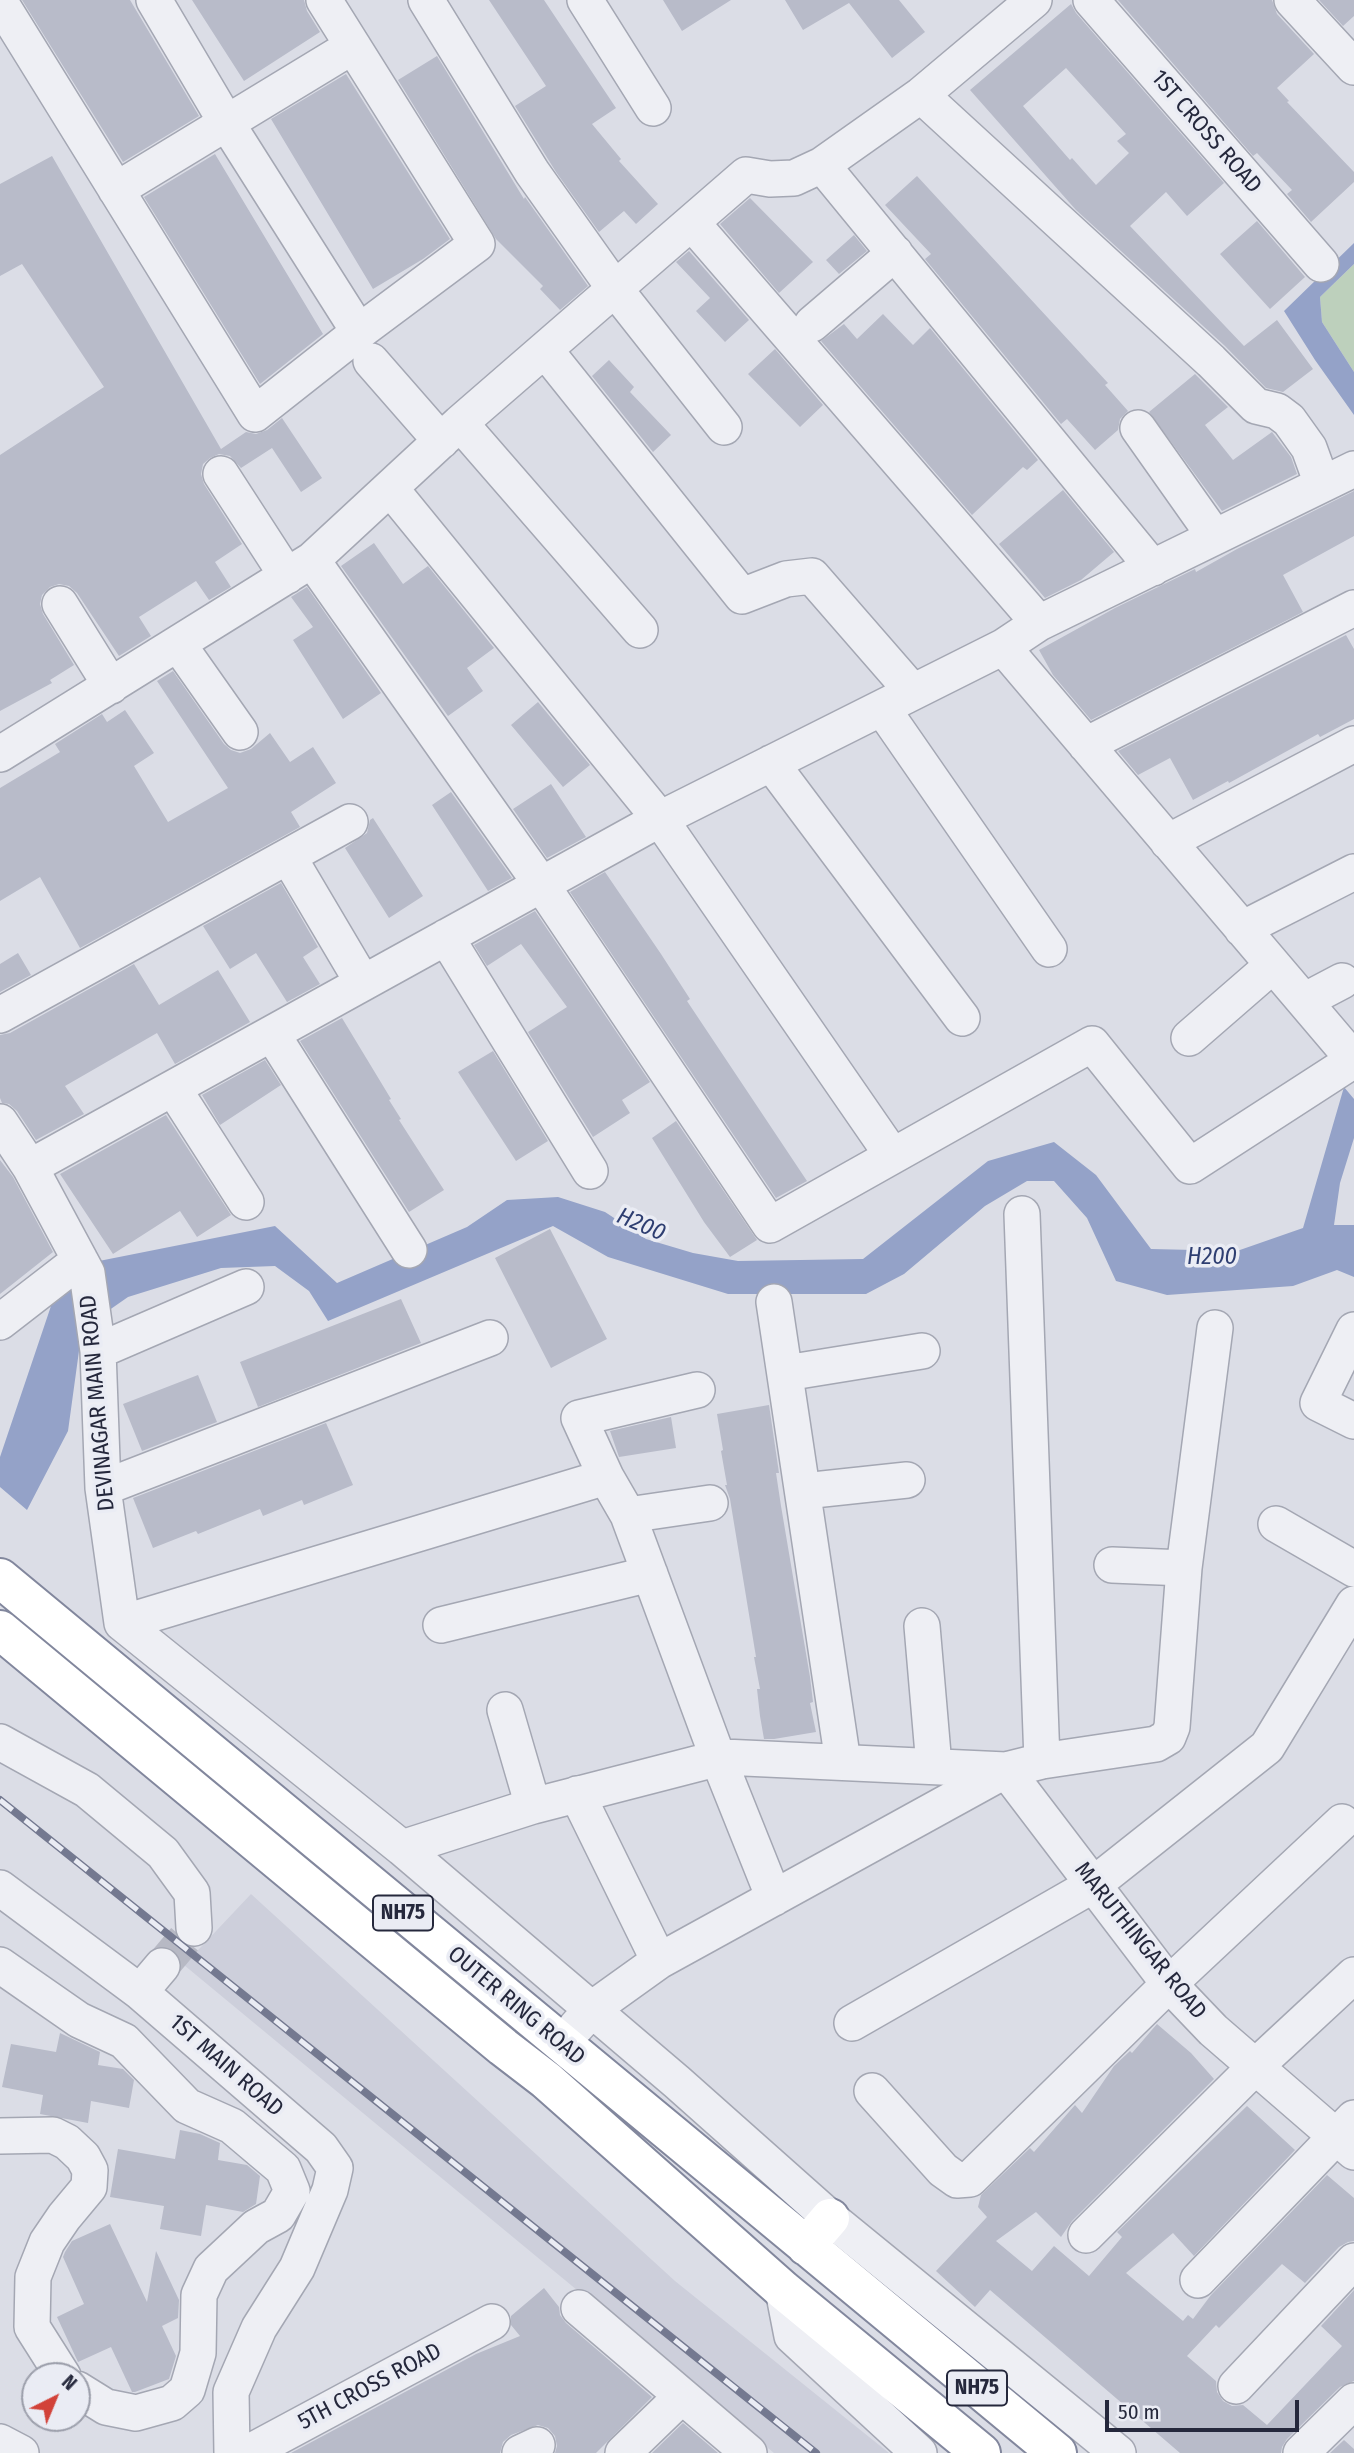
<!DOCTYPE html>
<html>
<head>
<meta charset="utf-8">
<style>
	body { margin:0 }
	#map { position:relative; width:1354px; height:2453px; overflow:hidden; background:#dbdde6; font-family:"Fira Sans Condensed",sans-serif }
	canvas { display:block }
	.north { position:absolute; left:21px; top:2362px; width:70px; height:70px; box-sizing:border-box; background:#eaecf4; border:2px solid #9b9eaa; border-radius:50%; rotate:43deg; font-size:19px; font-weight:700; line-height:28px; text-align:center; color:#25283c }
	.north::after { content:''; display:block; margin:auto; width:24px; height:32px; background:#d24239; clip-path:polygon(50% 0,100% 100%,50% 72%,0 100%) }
	.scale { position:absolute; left:1105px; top:2400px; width:194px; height:32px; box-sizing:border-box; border:4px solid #25283c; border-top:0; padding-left:9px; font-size:21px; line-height:24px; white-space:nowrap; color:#25283c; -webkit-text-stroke:5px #eaecf4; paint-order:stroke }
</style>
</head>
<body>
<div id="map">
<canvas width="1354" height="2453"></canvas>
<div class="north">N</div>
<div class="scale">50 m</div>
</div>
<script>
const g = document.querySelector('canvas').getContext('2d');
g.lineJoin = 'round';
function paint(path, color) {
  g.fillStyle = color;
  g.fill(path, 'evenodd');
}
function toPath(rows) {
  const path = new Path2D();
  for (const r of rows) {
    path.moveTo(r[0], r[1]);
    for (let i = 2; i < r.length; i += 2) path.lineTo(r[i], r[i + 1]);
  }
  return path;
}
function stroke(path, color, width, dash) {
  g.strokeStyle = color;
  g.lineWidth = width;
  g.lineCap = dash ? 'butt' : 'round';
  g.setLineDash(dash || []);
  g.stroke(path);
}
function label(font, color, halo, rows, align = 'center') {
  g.font = font + ' "Fira Sans Condensed",sans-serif';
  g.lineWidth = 7;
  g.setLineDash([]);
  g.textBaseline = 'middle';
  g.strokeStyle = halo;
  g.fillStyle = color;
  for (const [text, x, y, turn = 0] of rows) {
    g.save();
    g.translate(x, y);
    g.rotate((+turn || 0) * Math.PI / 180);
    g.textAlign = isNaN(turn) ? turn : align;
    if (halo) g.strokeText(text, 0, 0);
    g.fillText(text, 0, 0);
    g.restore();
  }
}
paint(toPath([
	[251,1894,675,2281,889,2453,774,2453,184,1965]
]), '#cdcfdb');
paint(toPath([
	[1354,264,1354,372,1322,322,1320,297]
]), '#bdd0bc');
paint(toPath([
	[1354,243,1354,264,1320,297,1322,322,1354,372,1354,415,1315,360,1284,311],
	[1344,1087,1354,1099,1354,1138,1340,1183,1334,1225,1354,1225,1354,1277,1337,1270,1293,1286,1167,1295,1116,1281,1087,1218,1054,1181,1027,1181,985,1206,904,1274,866,1294,728,1294,608,1257,553,1226,328,1321,309,1291,275,1266,221,1268,128,1297,82,1329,68,1431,27,1510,0,1487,0,1457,51,1306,75,1287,99,1261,275,1226,337,1283,467,1227,507,1200,558,1197,605,1212,646,1239,693,1253,738,1261,863,1259,988,1161,1054,1142,1096,1175,1151,1249,1237,1251,1303,1228]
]), '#94a2c8');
paint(toPath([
	[22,0,130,0,199,116,123,162],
	[192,0,304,0,307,11,320,32,244,81],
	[489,0,544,0,616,108,592,124,621,159,619,161,658,204,636,224,624,211,599,232,556,172,515,106,546,86],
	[663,0,731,0,682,31],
	[785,0,899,0,925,32,892,58,849,3,803,30],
	[1118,0,1272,0,1277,14,1314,54,1277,88,1289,101,1287,102,1354,172,1354,182,1311,222,1287,194,1292,190,1257,153,1253,156],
	[1319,0,1354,0,1354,16,1343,26],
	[1071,4,1076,13,1224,183,1187,216,1166,192,1130,226,1244,346,1277,320,1313,369,1283,392,1266,388,1225,346,1076,210,970,90],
	[1066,68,1126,134,1117,141,1129,153,1096,185,1072,158,1070,160,1023,106],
	[437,56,524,199,525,197,588,286,560,310,540,289,543,286,496,239,398,80],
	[346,74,450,239,423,259,373,289,271,119],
	[215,154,323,334,260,384,144,197],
	[52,156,221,449,246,432,256,434,267,430,282,418,322,478,301,492,272,448,241,468,230,456,219,454,210,458,203,464,201,474,204,484,242,544,215,562,231,587,209,600,196,581,139,617,151,636,119,656,77,593,69,586,59,584,50,587,42,595,40,604,43,614,74,665,50,680,52,683,0,711,0,455,104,387,22,264,0,276,0,184],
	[917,176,1108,383,1105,385,1128,411,1120,419,1118,430,1095,450,1067,419,1061,424,925,259,931,254,885,205],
	[750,198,813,262,779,293,720,224],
	[1257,221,1305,277,1270,309,1220,254],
	[854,235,867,251,839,274,826,260],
	[689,251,749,320,725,342,696,311,710,298,676,262],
	[883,314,913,345,930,328,1038,460,1027,470,1023,467,972,515,821,341,844,324,857,339],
	[775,349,823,405,800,427,748,374],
	[609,360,634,387,630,392,671,435,653,452,592,376],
	[1195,374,1228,407,1205,425,1233,460,1272,432,1291,457,1297,474,1222,511,1149,412],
	[1063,490,1114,552,1081,580,1045,598,999,544],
	[1354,491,1354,536,1283,575,1303,612,1091,720,1053,675,1039,650,1115,608,1195,569,1196,572,1237,549],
	[374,543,403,584,428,566,494,648,467,668,483,691,448,716,341,566],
	[307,587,381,693,343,719,293,640,313,627,291,597],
	[1346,635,1354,649,1354,719,1320,737,1318,734,1229,783,1228,781,1193,800,1170,758,1138,775,1118,751],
	[173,671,224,744,231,750,240,753,251,749,270,733,290,762,313,747,336,783,291,812,300,827,80,948,40,877,0,901,0,788,60,752,55,744,102,714,107,722,125,710,154,753,134,766,168,822,228,788,157,681],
	[538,702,590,765,563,787,511,725],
	[551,784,586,837,547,858,513,809],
	[451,792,512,878,488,891,432,805],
	[373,818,423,896,389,918,345,848,367,833,370,820],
	[605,872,661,954,690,999,687,1001,807,1181,776,1198,570,892],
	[281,883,318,947,303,957,320,984,287,1002,256,953,230,969,203,926],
	[535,911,650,1082,622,1100,630,1113,593,1137,528,1032,567,1007,521,944,487,966,474,945],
	[18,953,31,975,0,992,0,964],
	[134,964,159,1005,218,970,250,1022,175,1064,157,1033,65,1086,84,1114,36,1140,17,1111,9,1104,2,1103,0,1098,0,1035,10,1033],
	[342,1018,391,1099,389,1100,401,1119,399,1120,444,1190,409,1212,300,1041],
	[493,1051,548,1141,516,1161,458,1072],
	[265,1060,281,1085,220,1125,202,1095],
	[166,1115,231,1215,197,1237,180,1211,113,1254,60,1174],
	[676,1121,757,1240,730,1257,704,1222,652,1138],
	[0,1160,13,1177,53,1252,0,1294],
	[550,1229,607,1339,551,1368,495,1258],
	[401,1299,421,1343,258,1407,240,1362],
	[198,1375,217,1422,142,1451,123,1404],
	[769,1405,779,1473,776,1473,781,1506,810,1677,813,1702,810,1703,816,1732,774,1739,764,1739,760,1716,757,1689,760,1689,754,1657,756,1657,730,1499,725,1485,727,1485,721,1451,723,1450,717,1414],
	[671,1417,676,1448,619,1457,610,1431],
	[326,1423,353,1485,304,1505,302,1500,263,1516,260,1509,198,1534,196,1531,153,1548,133,1498],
	[1157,2024,1191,2053,1214,2079,1072,2221,1061,2237,1036,2212,996,2241,1032,2271,1054,2246,1089,2276,1122,2237,1117,2232,1247,2106,1295,2150,1194,2256,1173,2233,1126,2273,1183,2321,1188,2315,1193,2319,1211,2295,1327,2175,1354,2198,1354,2241,1348,2242,1339,2247,1305,2283,1282,2264,1219,2328,1216,2325,1187,2356,1216,2381,1217,2392,1223,2401,1232,2406,1243,2405,1267,2425,1342,2346,1321,2326,1354,2290,1354,2381,1340,2387,1287,2439,1282,2447,1281,2453,1180,2453,990,2290,975,2307,936,2271,987,2217,978,2207,981,2195,1030,2148,1034,2152,1075,2105,1082,2113,1114,2066,1130,2051,1132,2053],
	[60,2033,100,2052,98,2065,123,2069,134,2080,129,2108,91,2101,88,2123,40,2114,43,2095,2,2087,11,2044,56,2052],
	[180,2130,200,2134,220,2143,218,2160,247,2165,260,2176,256,2204,243,2212,206,2205,201,2236,160,2229,164,2206,110,2197,118,2149,175,2159],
	[110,2224,147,2302,156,2251,179,2300,178,2318,162,2326,176,2356,169,2379,135,2392,132,2392,111,2347,78,2362,57,2317,84,2304,63,2257,65,2252,72,2241],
	[544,2288,559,2307,560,2315,566,2323,652,2397,596,2453,555,2453,557,2446,555,2436,548,2428,538,2425,511,2435,503,2442,500,2453,291,2453,476,2354,520,2336,511,2325,511,2316],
	[683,2423,718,2453,652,2453],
	[1344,2440,1354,2449,1354,2453,1330,2453]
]), '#b8bbc9');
stroke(toPath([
	[162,1966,194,1928]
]), '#b7b9c4', 35, [35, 18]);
const minor = toPath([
	[154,0,226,122,359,332],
	[426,0,532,172,615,289,724,427],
	[585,0,653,108],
	[1091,0,1321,264],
	[1292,0,1354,67],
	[0,2,255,414,359,332,477,244,324,0],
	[921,95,1211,361,1256,406,1277,411,1289,420,1309,448,1322,484],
	[822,165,1153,568],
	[116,190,353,46],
	[692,223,1039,623],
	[812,324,895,253],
	[545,350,742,596,786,579,812,576,913,692],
	[371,361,441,441],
	[460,423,640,630],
	[1138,428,1215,537],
	[221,474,287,576],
	[390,488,660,819,892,1155],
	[312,560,541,884,770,1225,1092,1044,1190,1166,1354,1060],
	[60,604,111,686],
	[178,644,240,732],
	[1003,647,1354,1060],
	[882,708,1049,949],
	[1086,745,1354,608],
	[0,754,312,560,460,423,746,175,770,179,794,178,822,165,921,95,1034,0],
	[771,763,962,1018],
	[1168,842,1354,744],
	[295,868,363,983],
	[1242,929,1354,872],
	[446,937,590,1171],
	[1304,1001,1342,981],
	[0,1015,350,822],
	[272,1034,409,1250],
	[1189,1038,1273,965],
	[173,1088,246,1202],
	[0,1122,30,1167,87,1273,98,1351,103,1488,122,1623],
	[30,1167,660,819,1003,647,1039,623,1354,469],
	[1022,1214,1042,1761],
	[774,1302,843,1762],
	[0,1322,80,1260],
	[1354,1330,1318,1403,1354,1421],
	[98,1351,246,1287],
	[786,1373,922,1351],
	[697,1390,579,1418,606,1477,628,1515,718,1758,774,1898],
	[103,1488,490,1338],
	[804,1491,907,1480],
	[628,1515,710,1503],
	[1276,1524,1354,1569],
	[1112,1565,1184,1568],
	[122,1623,402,1848,677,2082,830,2218,1118,2453],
	[122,1623,606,1477],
	[441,1625,650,1574],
	[922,1626,934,1766],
	[505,1710,533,1806],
	[0,1742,87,1790,163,1853,192,1893,194,1928],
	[577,1794,659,1961],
	[402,1848,533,1806,723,1757,1006,1770,1042,1761,1156,1744,1168,1737,1172,1727,1184,1568,1215,1328],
	[0,1888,140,1992,321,2148,335,2168,330,2190,297,2268,259,2328,231,2392,232,2453],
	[0,1965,79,2020,124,2041,187,2106,232,2126,283,2169,292,2191,278,2215,256,2227,211,2269,199,2295,198,2353,187,2390,172,2403,136,2413,106,2407,77,2389],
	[140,1992,162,1966],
	[852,2023,1093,1885,1267,1747,1354,1604],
	[576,2027,592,2009,659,1961,1006,1770,1169,1984,1213,2030,1354,2152],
	[872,2091,943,2170,957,2180,970,2179,1169,1984,1342,1822],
	[0,2136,53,2135,67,2142,83,2157,90,2170,89,2187,64,2217,47,2242,33,2277,32,2327,63,2376],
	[1086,2235,1256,2066,1354,1975],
	[1198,2280,1354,2118],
	[783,2290,792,2336,919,2453],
	[579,2308,749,2453],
	[1236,2386,1354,2261],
	[0,2442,21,2453],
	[248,2453,492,2322],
	[520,2453,537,2445],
	[623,2453,682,2396],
	[1301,2453,1354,2401]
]);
const highway = toPath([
	[0,1578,1057,2453],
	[0,1630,503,2047,546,2080,783,2290,981,2453],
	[806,2246,830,2218]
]);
stroke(minor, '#a4a7b3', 38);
stroke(highway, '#82879d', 42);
stroke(minor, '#eeeff4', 35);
stroke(highway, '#fff', 38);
const rail = toPath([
	[0,1800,816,2453]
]);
stroke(rail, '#747990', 8);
stroke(rail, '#eaecf4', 5, [16]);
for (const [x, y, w] of [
	[403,1913,60],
	[977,2388,60]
]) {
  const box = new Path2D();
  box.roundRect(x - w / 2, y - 17.5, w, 35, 5);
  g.fillStyle = '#eaecf4';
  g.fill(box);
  stroke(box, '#25283c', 2);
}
label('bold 21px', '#25283c', null, [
	["NH75",403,1913],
	["NH75",977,2388]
]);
label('23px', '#25283c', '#eaecf4', [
	["1ST CROSS ROAD",1206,132,49],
	["DEVINAGAR MAIN ROAD",98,1403,-95],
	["MARUTHINGAR ROAD",1140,1941,51],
	["OUTER RING ROAD",516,2006,40],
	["1ST MAIN ROAD",226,2066,41],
	["5TH CROSS ROAD",370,2387,-28]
]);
label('italic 24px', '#2e3e71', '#eaecf4', [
	["H200",641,1225,23],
	["H200",1212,1257]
]);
</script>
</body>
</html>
